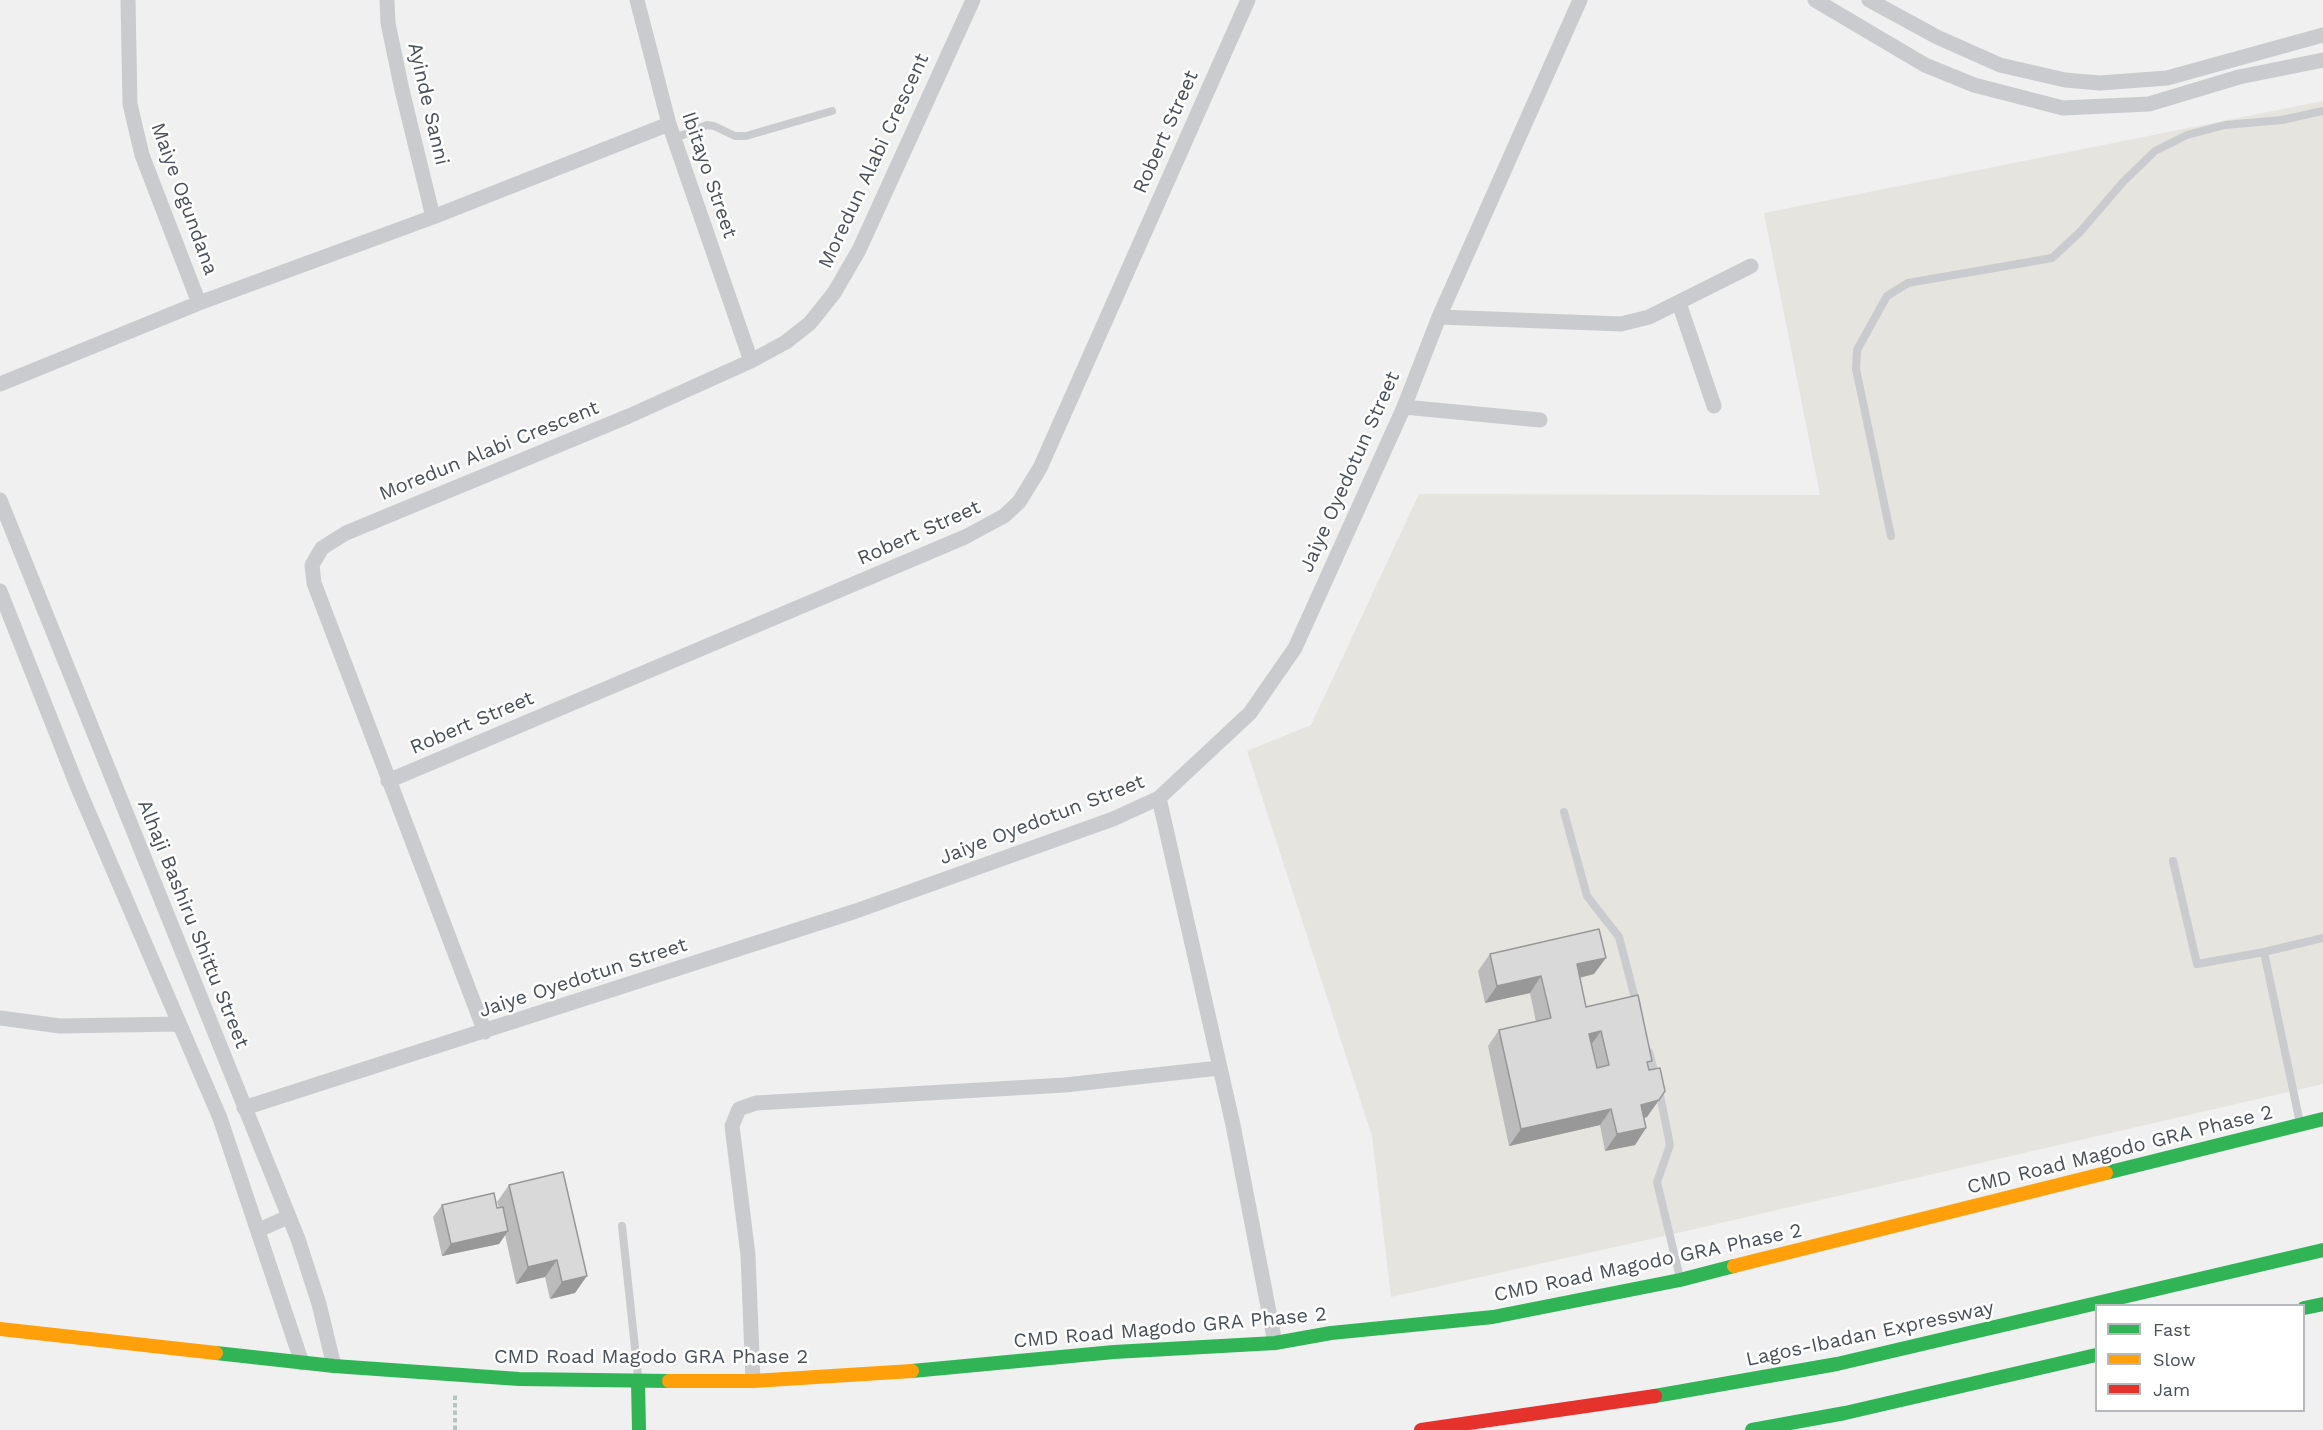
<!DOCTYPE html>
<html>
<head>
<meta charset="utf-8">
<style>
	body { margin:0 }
	#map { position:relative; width:2323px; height:1430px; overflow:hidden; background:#f0f0f0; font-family:"Work Sans",sans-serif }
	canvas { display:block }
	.legend { position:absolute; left:2095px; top:1304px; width:210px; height:108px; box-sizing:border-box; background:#fff; border:2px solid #b6b9bd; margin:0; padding:8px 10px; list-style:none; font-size:18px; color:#48515b }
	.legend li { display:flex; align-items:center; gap:12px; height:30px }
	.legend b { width:30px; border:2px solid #b6b9bd }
</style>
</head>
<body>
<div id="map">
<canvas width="2323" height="1430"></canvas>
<ul class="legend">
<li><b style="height:8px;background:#30b455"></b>Fast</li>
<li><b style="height:8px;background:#ff9f0a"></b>Slow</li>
<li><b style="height:8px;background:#e5322d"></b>Jam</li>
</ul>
</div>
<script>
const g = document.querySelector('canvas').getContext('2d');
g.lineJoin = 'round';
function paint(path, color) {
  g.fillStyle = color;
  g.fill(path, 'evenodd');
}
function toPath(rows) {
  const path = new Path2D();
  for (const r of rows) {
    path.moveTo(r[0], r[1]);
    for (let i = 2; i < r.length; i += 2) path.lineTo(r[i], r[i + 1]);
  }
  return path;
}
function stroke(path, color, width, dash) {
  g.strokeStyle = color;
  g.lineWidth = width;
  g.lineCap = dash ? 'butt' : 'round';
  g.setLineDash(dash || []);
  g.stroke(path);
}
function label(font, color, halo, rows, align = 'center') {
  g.font = font + ' "Work Sans",sans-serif';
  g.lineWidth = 5;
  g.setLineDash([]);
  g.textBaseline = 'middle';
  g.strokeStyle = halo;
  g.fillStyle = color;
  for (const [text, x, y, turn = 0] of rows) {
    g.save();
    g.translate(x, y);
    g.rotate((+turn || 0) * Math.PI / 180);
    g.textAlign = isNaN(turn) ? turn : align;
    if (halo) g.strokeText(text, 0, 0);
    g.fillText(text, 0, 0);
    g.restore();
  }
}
paint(toPath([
	[2323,101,2323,1084,1669,1235,1391,1297,1372,1136,1247,751,1311,725,1419,494,1820,495,1764,213]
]), '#e5e4de');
stroke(toPath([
	[455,1430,455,1394]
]), '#b8c3c0', 4, [4.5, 3]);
stroke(toPath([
	[673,139,707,125,714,126,735,136,746,136,832,111],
	[1891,536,1856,369,1857,350,1887,296,1908,283,2052,258,2080,232,2123,182,2155,151,2187,135,2225,125,2282,120,2323,111],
	[1564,812,1587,896,1619,937,1637,1006],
	[2173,861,2197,964,2264,952,2300,1123],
	[2264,952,2323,938],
	[1649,1052,1656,1078],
	[1659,1090,1670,1145,1657,1182,1680,1278],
	[622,1226,638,1376]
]), '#cacbce', 8);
stroke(toPath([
	[128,0,130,104,142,155,199,303],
	[387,0,388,23,402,90,433,217],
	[637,0,669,124,751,361],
	[1815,0,1925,65,1974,85,2063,108,2149,104,2239,77,2323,60],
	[1869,0,1937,37,2000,65,2065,80,2100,83,2167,78,2323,35],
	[1679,303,1714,406],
	[1439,317,1621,324,1649,317,1751,266],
	[0,384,199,303,433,217,669,124],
	[1404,407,1540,420],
	[0,500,298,1239,319,1304,334,1366],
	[0,591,78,788,220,1118,302,1363],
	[388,781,965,537,1004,516,1019,502,1040,468,1248,0],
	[1159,798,1233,1125,1275,1343],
	[0,1018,60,1026,179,1024],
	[485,1032,314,583,312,565,322,548,346,533,629,416,751,361,786,342,810,323,834,293,859,250,973,0],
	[244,1108,856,911,1113,819,1159,798,1250,713,1295,648,1404,407,1439,317,1580,0],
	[259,1230,288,1217],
	[753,1381,748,1255,732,1126,739,1109,756,1103,1065,1085,1219,1068]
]), '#cacbce', 15);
stroke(toPath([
	[2106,1173,2323,1119],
	[2304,1308,2323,1304],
	[216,1353,334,1366,519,1379,669,1381],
	[912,1371,1114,1352,1275,1343,1331,1333,1493,1317,1680,1280,1734,1266],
	[638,1381,639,1430],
	[1655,1396,1837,1364,2323,1250],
	[1752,1430,1845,1413,2096,1355]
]), '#30b455', 14);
stroke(toPath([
	[1734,1266,2106,1173],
	[0,1329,216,1353],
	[669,1381,753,1381,912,1371]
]), '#ff9f0a', 14);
stroke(toPath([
	[1421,1430,1655,1396]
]), '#e5322d', 14);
paint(toPath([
	[1490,954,1594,974,1580,978,1586,1007,1648,1067,1647,1117,1644,1118,1646,1128,1635,1145,1605,1151,1600,1125,1509,1146,1488,1046,1499,1030,1536,1022,1530,993,1485,1003,1478,971],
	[563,1172,575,1293,550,1299,545,1277,516,1284,505,1235,499,1244,442,1256,433,1217,442,1205,499,1208,497,1202,509,1185]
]), '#bbb');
paint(toPath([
	[1606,958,1594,974,1565,981,1577,964],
	[1541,976,1530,993,1485,1003,1497,986],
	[1601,1031,1589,1048,1589,1034],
	[1659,1100,1647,1117,1630,1121,1641,1105],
	[1611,1109,1600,1125,1509,1146,1521,1129],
	[1646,1128,1635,1145,1605,1151,1617,1134],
	[508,1231,499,1244,442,1256,451,1244],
	[557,1260,545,1277,516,1284,528,1267],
	[587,1276,575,1293,550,1299,562,1282]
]), '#989899');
const building = toPath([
	[1599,929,1606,958,1577,964,1586,1007,1638,995,1652,1061,1647,1062,1649,1070,1660,1068,1665,1091,1659,1100,1641,1105,1646,1128,1617,1134,1611,1109,1521,1129,1499,1030,1551,1018,1541,976,1497,986,1490,954,1599,929],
	[1601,1031,1609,1065,1597,1068,1589,1034,1601,1031],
	[563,1172,587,1276,562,1282,557,1260,528,1267,509,1185,563,1172],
	[494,1193,497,1208,503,1207,508,1231,451,1244,442,1205,494,1193]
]);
paint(building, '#d9d9da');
stroke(building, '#989899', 1.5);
label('20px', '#48515b', '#fff', [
	["Ayinde Sanni",428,104,77],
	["Robert Street",1166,132,-66],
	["Moredun Alabi Crescent",874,161,-65],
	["Ibitayo Street",709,175,71],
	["Maiye Ogundana",184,199,70],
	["Moredun Alabi Crescent",489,451,-22],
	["Jaiye Oyedotun Street",1350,472,-66],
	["Robert Street",919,533,-24],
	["Robert Street",472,723,-23],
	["Jaiye Oyedotun Street",1042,820,-21],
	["Alhaji Bashiru Shittu Street",193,924,68],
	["Jaiye Oyedotun Street",583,978,-18],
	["CMD Road Magodo GRA Phase 2",2120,1150,-14],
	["CMD Road Magodo GRA Phase 2",1648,1263,-12],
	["CMD Road Magodo GRA Phase 2",1170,1328,-5],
	["Lagos-Ibadan Expressway",1870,1334,-12],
	["CMD Road Magodo GRA Phase 2",651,1357]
]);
</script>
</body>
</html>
